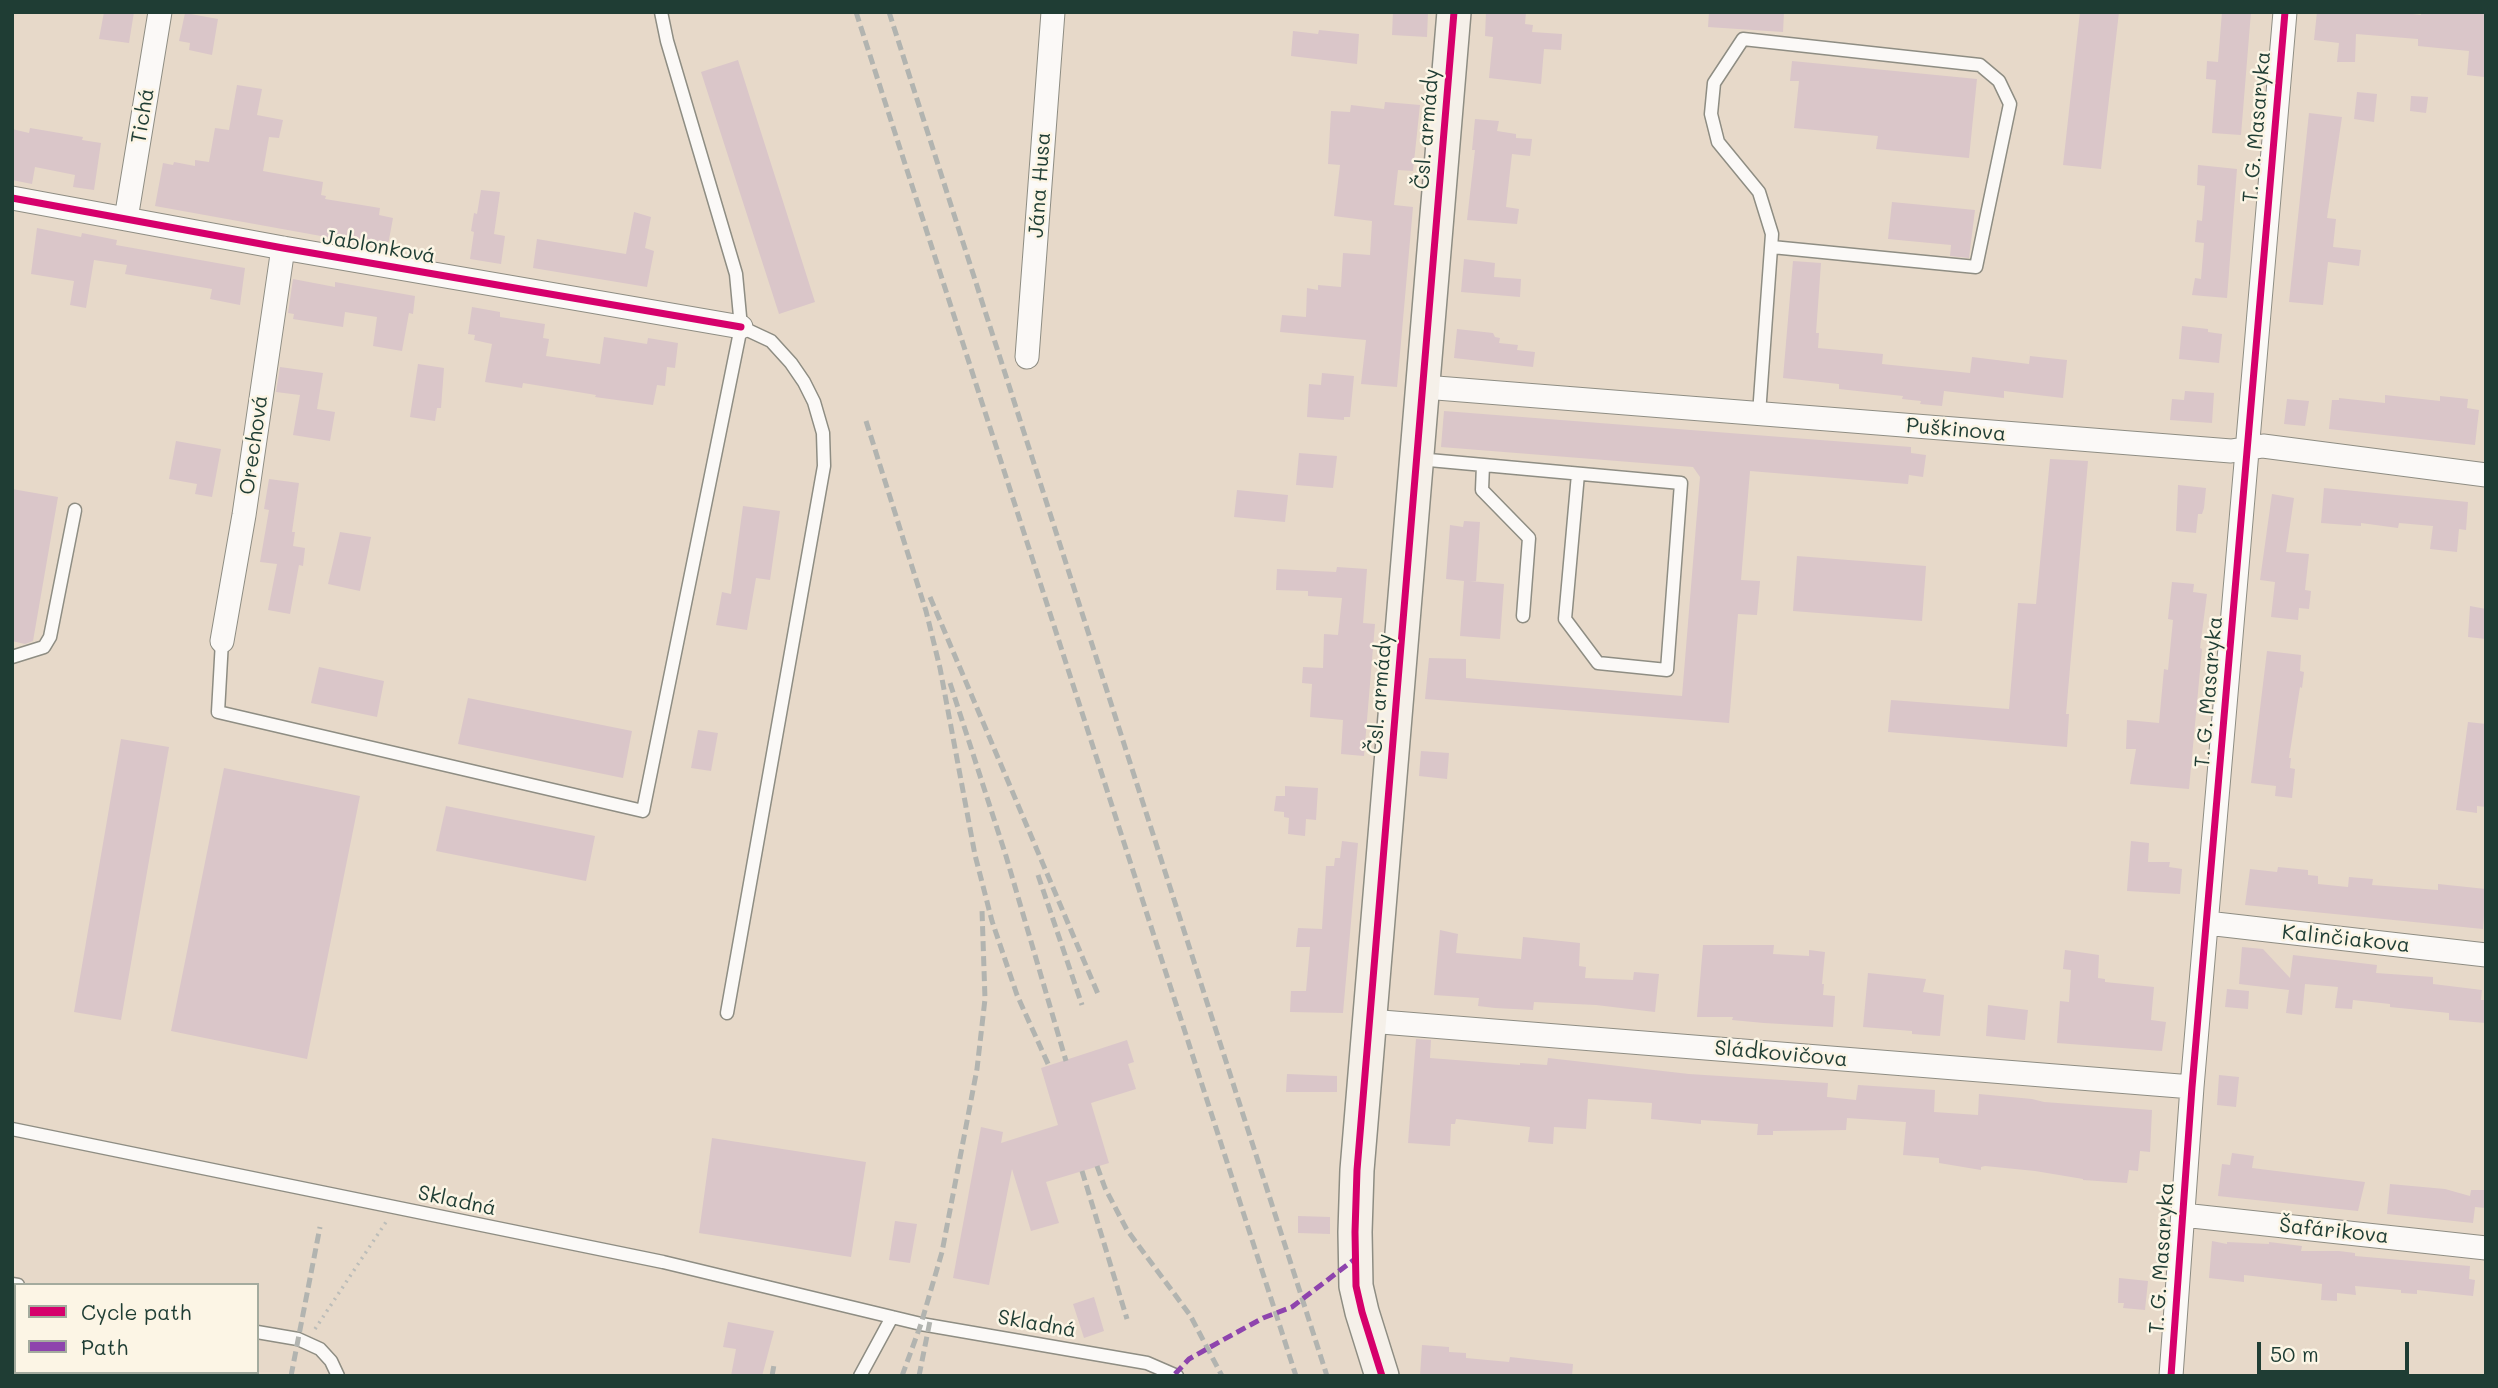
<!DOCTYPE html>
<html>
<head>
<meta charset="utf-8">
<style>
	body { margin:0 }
	#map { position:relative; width:2498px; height:1388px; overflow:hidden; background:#e7d9c9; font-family:Mali,sans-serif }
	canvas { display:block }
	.frame { position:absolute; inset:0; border:14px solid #1f3d34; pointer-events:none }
	.legend { position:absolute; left:14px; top:1283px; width:245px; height:91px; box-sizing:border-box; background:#fcf5e5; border:2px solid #a4ab9e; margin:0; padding:9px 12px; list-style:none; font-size:21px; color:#1f3d34 }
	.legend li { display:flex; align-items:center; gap:14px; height:35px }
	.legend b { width:35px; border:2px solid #a4ab9e }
	.scale { position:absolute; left:2257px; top:1342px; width:152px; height:32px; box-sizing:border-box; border:4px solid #1f3d34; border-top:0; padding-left:9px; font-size:21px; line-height:24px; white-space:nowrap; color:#1f3d34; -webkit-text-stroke:5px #fcf5e5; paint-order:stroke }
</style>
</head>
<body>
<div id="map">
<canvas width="2498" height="1388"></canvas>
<div class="frame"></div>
<ul class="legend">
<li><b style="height:9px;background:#d6006c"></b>Cycle path</li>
<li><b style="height:9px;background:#8e44ad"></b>Path</li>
</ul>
<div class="scale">50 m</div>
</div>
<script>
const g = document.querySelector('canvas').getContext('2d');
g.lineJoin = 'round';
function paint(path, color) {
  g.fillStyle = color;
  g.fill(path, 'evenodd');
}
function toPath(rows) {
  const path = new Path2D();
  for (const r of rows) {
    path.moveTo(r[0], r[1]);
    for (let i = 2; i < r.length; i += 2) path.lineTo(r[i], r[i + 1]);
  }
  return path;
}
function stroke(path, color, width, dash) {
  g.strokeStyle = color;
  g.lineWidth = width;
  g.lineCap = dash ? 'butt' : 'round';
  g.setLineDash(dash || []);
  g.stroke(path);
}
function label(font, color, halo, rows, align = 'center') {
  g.font = font + ' Mali,sans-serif';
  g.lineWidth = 5;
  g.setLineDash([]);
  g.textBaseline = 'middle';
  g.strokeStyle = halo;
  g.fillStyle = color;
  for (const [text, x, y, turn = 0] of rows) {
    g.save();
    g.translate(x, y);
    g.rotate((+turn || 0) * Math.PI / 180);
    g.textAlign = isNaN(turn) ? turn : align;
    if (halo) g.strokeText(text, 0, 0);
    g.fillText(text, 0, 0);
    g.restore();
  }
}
paint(toPath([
	[104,12,134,12,129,43,99,39],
	[1393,12,1428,12,1427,37,1392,35],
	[1486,12,1526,12,1525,24,1533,25,1532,32,1562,34,1561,50,1544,49,1541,84,1489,78,1493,37,1485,36],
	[1709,12,1784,12,1783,32,1708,27],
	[2080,12,2119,12,2101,169,2063,165],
	[2222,12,2251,12,2241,135,2212,133,2216,80,2206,79,2207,61,2218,62],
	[2317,12,2396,12,2421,15,2421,12,2486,12,2484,77,2467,75,2469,51,2418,46,2418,39,2356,34,2355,62,2337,62,2339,43,2314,40],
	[185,13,218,19,212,55,189,50,190,43,179,41],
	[1319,30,1359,34,1357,64,1291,56,1293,31,1318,34],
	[738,60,815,302,779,314,701,72],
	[1792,61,1977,79,1969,158,1876,149,1878,136,1794,128,1799,81,1790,81],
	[237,85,262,89,257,115,283,120,279,138,269,137,263,171,323,182,321,195,326,196,325,199,380,208,379,215,393,218,388,245,332,234,332,238,155,206,163,163,173,165,174,162,195,166,195,160,209,162,215,128,229,130],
	[2357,92,2377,94,2374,122,2354,119],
	[2411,96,2428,97,2426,113,2410,111],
	[1385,102,1420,105,1413,171,1398,170,1394,205,1413,207,1397,387,1361,384,1366,340,1280,332,1282,315,1306,317,1307,288,1318,290,1318,285,1341,287,1343,253,1370,255,1372,221,1334,216,1340,165,1328,164,1331,111,1350,112,1351,105,1384,109],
	[2309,113,2342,117,2327,218,2336,219,2333,247,2361,250,2359,266,2328,262,2323,305,2289,302],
	[1475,119,1499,121,1497,131,1516,134,1516,138,1532,139,1530,156,1512,154,1506,207,1519,209,1517,224,1467,220,1475,150,1472,150],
	[30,128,83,137,82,140,101,143,94,190,73,187,75,175,35,167,32,184,12,180,12,129,29,133],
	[2198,165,2237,169,2227,298,2192,295,2195,278,2201,279,2204,243,2195,242,2197,220,2202,221,2205,186,2197,185],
	[481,190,500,192,494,234,505,236,501,264,470,259,474,232,471,231,474,213,477,214],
	[1892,202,1975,210,1969,258,1950,256,1951,245,1888,239],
	[634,212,651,217,645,248,654,251,647,287,533,268,537,239,626,254],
	[37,228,81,237,82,233,117,240,116,245,245,268,240,305,210,299,212,289,125,274,127,265,94,260,86,308,70,305,74,281,31,274],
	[1464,259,1495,263,1494,277,1521,279,1520,297,1461,292],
	[1793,261,1821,263,1816,333,1819,333,1818,348,1883,354,1882,364,1970,373,1972,357,2029,364,2030,356,2067,360,2063,398,2004,391,2004,398,1944,391,1942,406,1920,404,1921,401,1902,399,1903,396,1839,389,1839,384,1783,378],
	[293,279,335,287,335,282,415,296,413,314,409,313,402,351,373,346,377,317,345,312,343,327,293,319,294,314,288,313],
	[472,307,500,312,500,317,545,324,543,338,549,339,546,356,600,364,604,337,647,344,648,338,678,343,675,368,667,367,665,386,657,385,653,405,595,397,596,395,523,383,522,388,485,382,492,344,474,340,475,335,468,334],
	[2182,326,2208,329,2208,332,2222,334,2219,363,2179,359],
	[1457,329,1493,333,1495,337,1500,338,1499,343,1518,345,1517,350,1535,352,1533,367,1454,358],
	[418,364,444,368,441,408,437,408,435,421,410,417],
	[280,367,323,373,317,409,335,412,330,441,293,435,300,395,276,392],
	[1322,373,1354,376,1350,417,1344,417,1344,420,1307,417,1309,384,1321,385],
	[2185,391,2214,393,2212,423,2170,420,2172,399,2184,400],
	[2385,395,2440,401,2440,396,2468,399,2467,408,2479,410,2475,445,2329,429,2332,400,2339,400,2339,398,2385,403],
	[2287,399,2309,401,2305,426,2284,424],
	[1444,411,1911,447,1911,453,1926,455,1923,477,1909,475,1908,484,1750,471,1741,580,1760,581,1757,615,1738,614,1729,723,1425,699,1429,658,1466,659,1466,678,1682,696,1700,477,1693,467,1441,447],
	[176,441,221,449,212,497,195,494,197,484,169,479],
	[1299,453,1337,456,1333,488,1296,485],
	[2050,459,2088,461,2066,714,2069,714,2067,747,1888,732,1891,700,2009,709,2018,603,2036,604],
	[269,479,299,483,292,532,295,532,293,546,305,548,303,566,299,565,290,614,268,610,277,564,260,562,269,510,264,509],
	[2178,485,2206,488,2204,508,2202,514,2198,514,2196,533,2176,531],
	[2324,488,2468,502,2466,530,2459,529,2457,552,2430,549,2433,526,2399,523,2398,528,2361,523,2361,526,2321,523],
	[12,489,58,497,33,641,25,644,12,641],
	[1237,490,1288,495,1285,522,1234,517],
	[2272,494,2294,498,2286,552,2309,554,2305,590,2311,591,2309,609,2299,608,2298,620,2271,617,2275,582,2260,580],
	[743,506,780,511,770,580,756,578,747,630,716,625,722,592,731,594],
	[1464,521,1480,522,1476,582,1470,581,1504,584,1500,639,1460,636,1464,581,1446,579,1450,525,1463,527],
	[340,532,371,537,360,591,328,584],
	[1797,556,1926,566,1922,621,1793,611],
	[1337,567,1367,569,1363,623,1375,624,1364,756,1341,754,1343,720,1310,717,1312,684,1302,683,1303,667,1323,668,1324,634,1338,635,1342,598,1308,596,1308,591,1276,590,1277,569,1336,572],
	[2172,582,2194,584,2193,592,2207,594,2200,648,2202,649,2189,789,2130,784,2136,749,2126,749,2127,720,2159,723,2164,669,2168,670,2173,620,2168,619],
	[2470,606,2486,609,2486,639,2468,637],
	[2267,651,2301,655,2300,671,2304,672,2302,688,2300,687,2289,758,2291,758,2290,768,2295,769,2292,798,2275,796,2276,786,2251,783],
	[319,667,384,681,377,717,311,703],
	[468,698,632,731,623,778,458,744],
	[2468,722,2486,724,2486,807,2477,806,2477,813,2456,810],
	[698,730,718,733,711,771,691,768],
	[121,739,169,747,121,1020,74,1012],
	[1421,751,1449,753,1447,779,1419,776],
	[224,768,360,796,307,1059,171,1031],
	[1285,786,1318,788,1316,820,1306,819,1305,836,1288,834,1289,818,1284,817,1284,812,1274,811,1276,796,1285,796],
	[446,806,595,836,586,881,436,851],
	[1342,841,1358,843,1343,1013,1290,1012,1291,991,1306,991,1310,947,1296,947,1298,928,1322,929,1326,866,1334,866,1335,858,1340,858],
	[2131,841,2149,843,2148,862,2170,862,2169,867,2182,869,2180,894,2127,891],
	[2278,867,2308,870,2308,875,2318,876,2318,884,2348,887,2349,877,2373,879,2372,885,2438,890,2438,884,2486,889,2483,929,2245,905,2250,869,2277,872],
	[1440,930,1458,934,1456,953,1521,959,1523,937,1580,943,1579,966,1586,967,1585,978,1633,980,1634,972,1659,974,1655,1012,1596,1005,1534,1002,1533,1010,1495,1008,1478,1006,1479,998,1434,995],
	[1703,945,1774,945,1773,954,1809,956,1809,950,1825,952,1822,984,1824,984,1823,995,1835,996,1833,1027,1764,1023,1732,1020,1733,1017,1697,1017],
	[2242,947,2263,949,2290,978,2293,955,2377,965,2376,973,2433,977,2433,984,2482,990,2481,1000,2486,1000,2486,1023,2449,1020,2449,1013,2390,1007,2390,1004,2353,1000,2352,1009,2335,1008,2338,987,2305,984,2302,1015,2286,1013,2289,990,2239,984],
	[2065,950,2099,955,2098,978,2105,979,2105,982,2154,987,2151,1020,2166,1022,2162,1051,2057,1043,2060,1001,2069,1002,2071,970,2063,969],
	[1868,973,1926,979,1923,992,1944,995,1940,1036,1912,1034,1912,1031,1863,1027],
	[2227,989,2249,991,2248,1009,2225,1007],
	[1988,1005,2028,1010,2025,1040,1986,1036],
	[1416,1039,1431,1040,1430,1058,1520,1065,1520,1063,1547,1065,1548,1058,1689,1074,1828,1083,1827,1097,1856,1100,1858,1085,1935,1090,1934,1112,1978,1115,1979,1094,2032,1099,2044,1102,2152,1110,2150,1152,2140,1151,2138,1171,2129,1170,2127,1183,2083,1180,2083,1179,2035,1171,1985,1166,1981,1167,1981,1170,1939,1163,1939,1158,1903,1155,1906,1122,1847,1118,1846,1130,1773,1131,1773,1135,1757,1135,1758,1124,1701,1120,1701,1124,1651,1119,1652,1103,1588,1099,1586,1129,1554,1127,1553,1144,1528,1142,1530,1127,1456,1119,1455,1124,1451,1124,1450,1146,1408,1143],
	[1127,1040,1134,1062,1128,1064,1136,1089,1091,1103,1109,1163,1046,1182,1059,1223,1031,1231,1012,1169,989,1285,953,1278,981,1127,1003,1132,1001,1143,1058,1125,1041,1068],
	[1287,1074,1337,1076,1337,1092,1286,1092],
	[2219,1075,2239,1077,2236,1107,2217,1105],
	[712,1138,866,1162,851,1257,699,1233],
	[2232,1153,2254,1156,2252,1168,2365,1182,2358,1211,2218,1196,2222,1164,2230,1165],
	[2390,1184,2445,1189,2470,1196,2471,1190,2486,1190,2486,1208,2475,1207,2473,1223,2387,1214],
	[1298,1216,1330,1217,1330,1234,1298,1233],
	[895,1221,917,1224,910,1263,889,1260],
	[2212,1241,2227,1244,2227,1242,2269,1244,2269,1242,2302,1246,2301,1251,2339,1251,2355,1253,2355,1256,2470,1266,2469,1279,2475,1280,2473,1296,2417,1290,2417,1294,2401,1293,2401,1290,2355,1286,2356,1295,2337,1293,2337,1301,2321,1300,2322,1284,2244,1275,2244,1282,2209,1278],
	[2119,1278,2148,1281,2145,1310,2123,1308,2124,1303,2118,1303],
	[1094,1297,1104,1331,1084,1338,1073,1304],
	[728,1322,774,1331,762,1376,731,1376,736,1349,723,1347],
	[1422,1345,1449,1347,1449,1352,1466,1353,1466,1358,1509,1362,1510,1357,1573,1364,1572,1376,1420,1376]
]), '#dac6c9');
const lane = toPath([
	[1759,414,1772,234,1759,192,1718,142,1711,114,1714,83,1743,39,1980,65,1999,81,2010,104,1976,267,1772,247],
	[1418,459,1681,483,1667,670,1598,663,1565,619,1578,474],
	[1483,465,1482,490,1529,538,1523,616],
	[222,641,218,712,643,811,741,327,736,274,667,41,661,12],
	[12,657,44,647,50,637,75,510],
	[727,1013,824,466,823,433,814,402,804,382,791,363,771,341,741,327],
	[12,1129,663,1262,921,1324,1147,1363,1177,1376],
	[12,1284,18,1285],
	[257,1332,298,1339,320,1349,331,1361,338,1376],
	[860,1376,892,1317]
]);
const street = toPath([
	[12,198,283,248,741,327],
	[126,219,160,12],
	[1027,357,1053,12],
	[1424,387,2231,451,2263,446,2486,475],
	[222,641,244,515,283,248],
	[2207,923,2486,955],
	[1369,1021,2192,1087],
	[2183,1215,2486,1248],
	[2171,1376,2192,1087,2285,12]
]);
const secondary = toPath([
	[1382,1376,1362,1312,1356,1286,1355,1232,1357,1170,1454,12]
]);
stroke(lane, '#8e8d83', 15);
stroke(street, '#8e8d83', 25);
stroke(secondary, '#8e8d83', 36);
stroke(toPath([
	[315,1329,386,1222]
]), '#bcbdb9', 3.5, [2, 5]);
stroke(lane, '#fbf9f7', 12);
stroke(street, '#fbf9f7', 23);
stroke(secondary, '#f5f0e9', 33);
stroke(toPath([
	[856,12,1296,1376],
	[889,12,1327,1376],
	[866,421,926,611,940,668,975,855,992,921,1017,995,1049,1066],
	[930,597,1098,994],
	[950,683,1006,856,1066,1061],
	[1038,875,1082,1005],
	[1097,1166,1105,1188,1127,1230,1190,1315,1222,1376],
	[1082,1171,1127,1319],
	[291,1376,320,1227],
	[772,1376,774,1365],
	[902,1376,921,1324,942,1252,977,1069,985,999,982,910],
	[919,1376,930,1321]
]), '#b2b4b0', 5, [10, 5]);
stroke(toPath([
	[1175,1374,1189,1359,1221,1341,1263,1318,1292,1307,1355,1259]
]), '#8e44ad', 5, [10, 5]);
stroke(toPath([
	[12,198,283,248,741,327],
	[1382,1376,1362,1312,1356,1286,1355,1232,1357,1170,1454,12],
	[2171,1376,2192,1087,2285,12]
]), '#d6006c', 7);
label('21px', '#1f3d34', '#fcf5e5', [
	["Tichá",143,116,-81],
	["T. G. Masaryka",2257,127,-85],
	["Čsl. armády",1427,129,-85],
	["Jána Husa",1040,185,-86],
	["Jablonková",379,247,10],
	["Puškinova",1956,430,5],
	["Orechová",254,445,-82],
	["T. G. Masaryka",2209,692,-85],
	["Čsl. armády",1380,694,-85],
	["Kalinčiakova",2346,939,6],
	["Sládkovičova",1781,1054,5],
	["Skladná",457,1201,12],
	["Šafárikova",2334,1231,6],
	["T. G. Masaryka",2162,1258,-86],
	["Skladná",1037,1324,10]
]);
</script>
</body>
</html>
